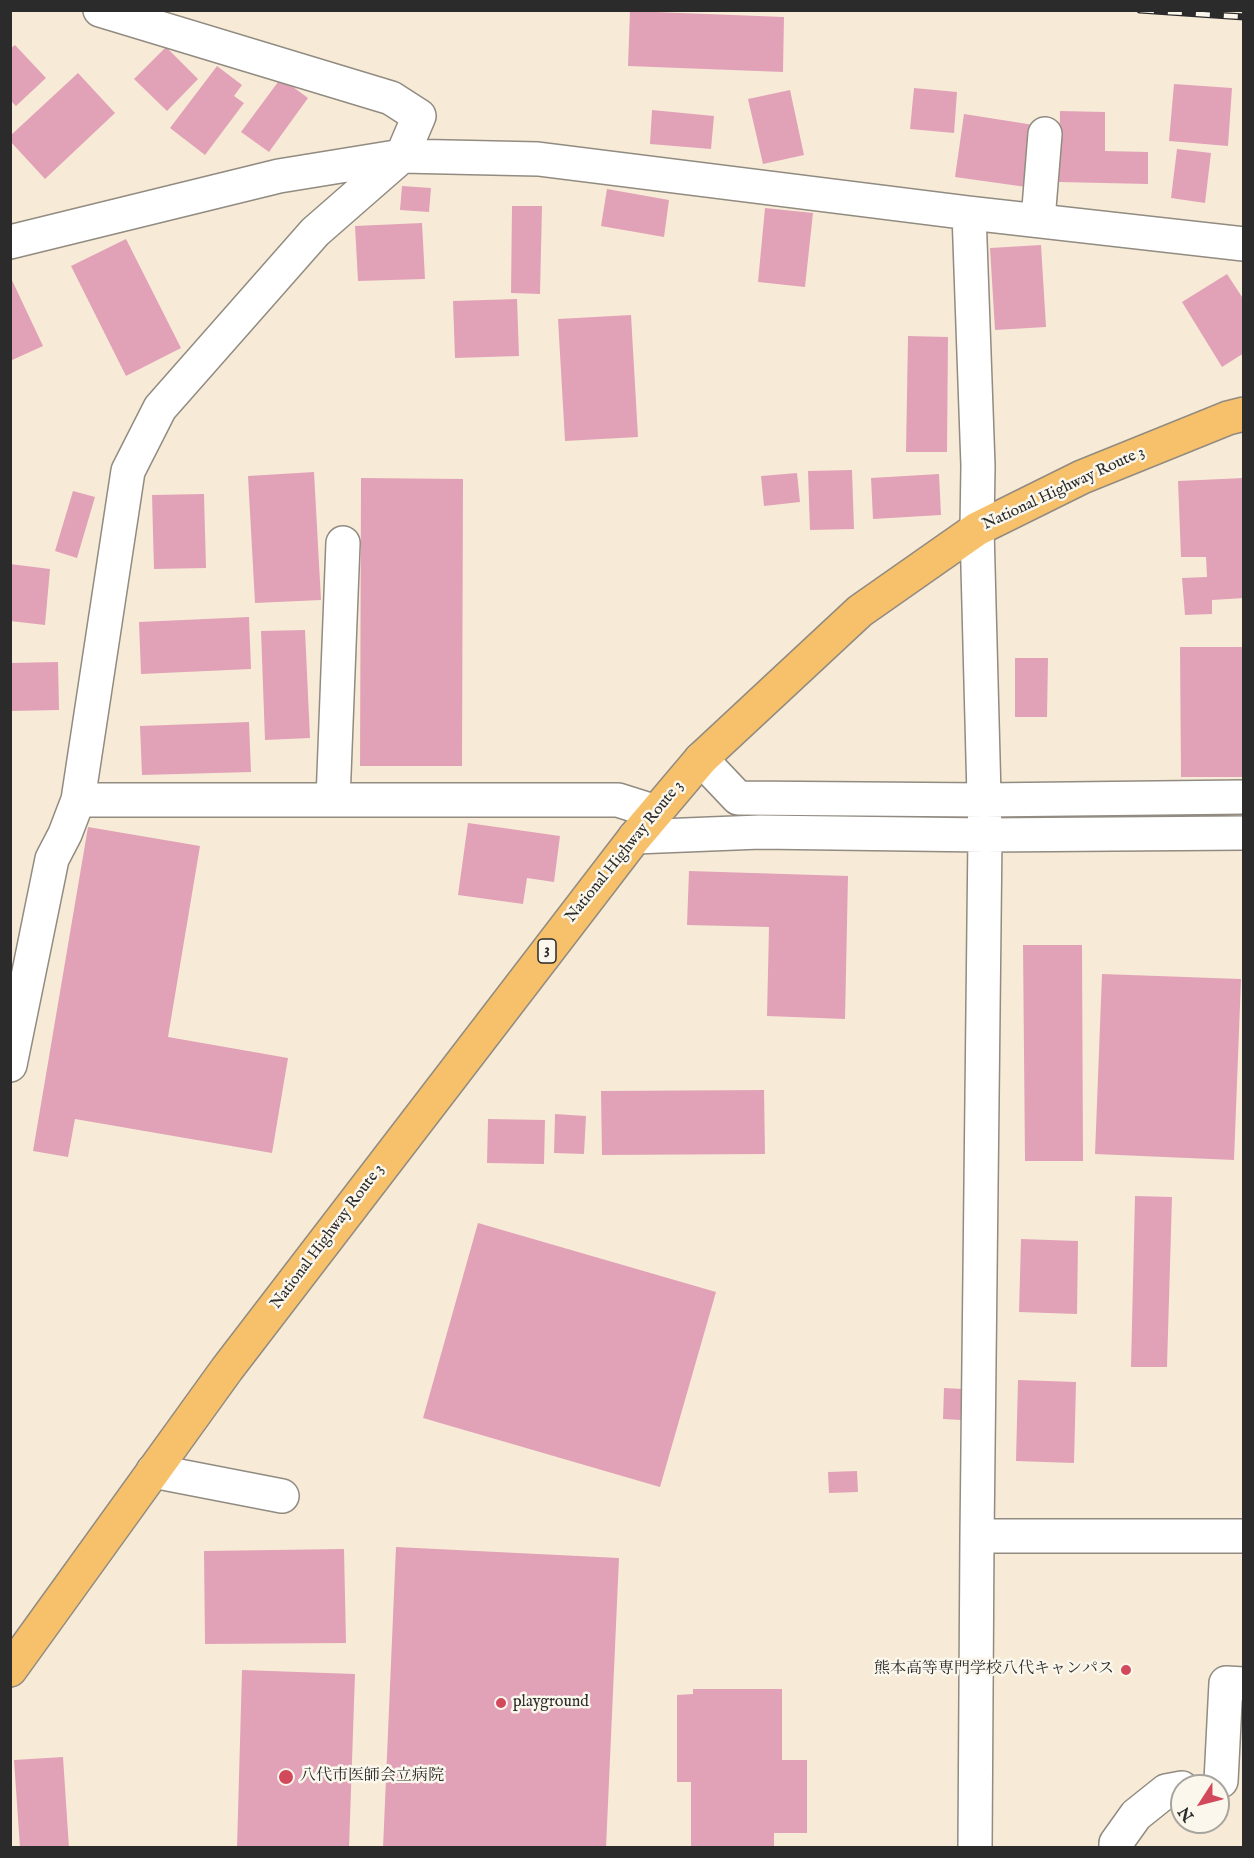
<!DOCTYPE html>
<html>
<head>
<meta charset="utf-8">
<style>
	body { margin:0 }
	#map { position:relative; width:1254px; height:1858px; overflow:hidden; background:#f7ebd7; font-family:"IM FELL English",serif }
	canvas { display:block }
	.frame { position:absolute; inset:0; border:12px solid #2b2b2b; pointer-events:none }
	.north { position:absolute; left:1170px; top:1774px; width:60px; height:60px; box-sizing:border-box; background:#fbf7ec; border:2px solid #a8a59f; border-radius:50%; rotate:234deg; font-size:16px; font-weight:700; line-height:24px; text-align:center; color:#2b2b2b }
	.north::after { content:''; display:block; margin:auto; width:21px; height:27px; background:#d1495b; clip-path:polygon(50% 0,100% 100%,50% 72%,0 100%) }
</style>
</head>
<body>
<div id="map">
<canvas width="1254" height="1858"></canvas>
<div class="frame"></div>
<div class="north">N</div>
</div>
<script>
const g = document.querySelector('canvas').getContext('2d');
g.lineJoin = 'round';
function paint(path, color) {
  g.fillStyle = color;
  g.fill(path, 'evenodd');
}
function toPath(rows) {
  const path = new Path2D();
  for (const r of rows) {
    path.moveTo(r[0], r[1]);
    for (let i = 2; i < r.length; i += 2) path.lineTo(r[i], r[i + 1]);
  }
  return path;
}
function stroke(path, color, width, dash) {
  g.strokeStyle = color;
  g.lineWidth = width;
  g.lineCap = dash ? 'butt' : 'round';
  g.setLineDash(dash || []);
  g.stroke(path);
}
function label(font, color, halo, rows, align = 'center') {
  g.font = font + ' "IM FELL English","Noto Serif JP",serif';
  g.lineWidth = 5;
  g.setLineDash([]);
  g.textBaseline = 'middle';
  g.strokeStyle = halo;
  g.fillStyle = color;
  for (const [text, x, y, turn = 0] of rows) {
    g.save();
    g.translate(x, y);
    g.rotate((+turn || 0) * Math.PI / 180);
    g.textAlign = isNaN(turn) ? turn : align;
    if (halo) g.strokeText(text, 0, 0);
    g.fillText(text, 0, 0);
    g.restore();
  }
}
paint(toPath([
	[630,11,784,17,783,72,628,66],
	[15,45,46,78,16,106,10,100,10,49],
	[166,47,198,79,167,111,134,79],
	[217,66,242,85,234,96,244,103,205,155,170,128],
	[78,73,115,113,45,179,10,141,10,136],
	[281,78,308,98,269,152,241,132],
	[1174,84,1232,88,1228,146,1169,141],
	[914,88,957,92,954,133,910,129],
	[790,90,804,155,763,164,748,99],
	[652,110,714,116,711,149,650,144],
	[1060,111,1105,112,1105,151,1148,152,1148,184,1059,182],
	[964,114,1034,125,1026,187,955,177],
	[1177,149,1211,153,1205,203,1171,198],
	[402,186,431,188,429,212,400,210],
	[607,189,669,200,664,237,601,226],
	[512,206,542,206,540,294,511,293],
	[765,208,813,213,805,287,758,282],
	[422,223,425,279,358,281,355,226],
	[126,239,181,348,126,376,71,266],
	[1041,245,1046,327,995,330,990,248],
	[1227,274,1244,300,1244,353,1222,367,1182,302],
	[10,276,43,346,10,361],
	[517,299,519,356,455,358,453,301],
	[631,315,638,437,565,441,558,319],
	[908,336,948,337,947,452,906,452],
	[852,470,854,529,810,530,808,471],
	[314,472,321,600,255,603,248,476],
	[797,473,800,502,764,506,761,476],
	[939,474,941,515,873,519,871,478],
	[361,478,463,479,462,766,360,766],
	[1244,478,1244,598,1212,600,1212,614,1185,615,1182,578,1207,577,1206,557,1181,557,1178,481],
	[73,491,95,497,77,558,55,551],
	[204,494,206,568,154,569,152,495],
	[10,564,50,569,45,625,10,621],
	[249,617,251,669,141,674,139,622],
	[305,630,310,738,265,740,261,631],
	[1180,647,1244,647,1244,777,1181,777],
	[1015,658,1048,658,1047,717,1015,717],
	[58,662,59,710,10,711,10,663],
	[249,722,251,772,142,775,140,726],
	[468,823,560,836,554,882,527,878,523,904,458,895],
	[88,827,200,846,168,1037,288,1058,272,1153,75,1119,68,1157,33,1151],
	[689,871,848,876,845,1019,767,1016,769,927,687,925],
	[1023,945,1082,945,1083,1161,1025,1161],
	[1102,974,1241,979,1234,1160,1095,1154],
	[764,1090,765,1154,602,1155,601,1091],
	[555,1114,586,1116,584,1154,554,1153],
	[488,1119,545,1120,544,1164,487,1163],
	[1135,1196,1172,1197,1167,1367,1131,1367],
	[478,1223,716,1292,660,1487,423,1418],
	[1021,1239,1078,1241,1077,1314,1019,1312],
	[1018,1380,1076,1382,1074,1463,1016,1461],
	[944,1388,963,1389,962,1420,943,1419],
	[857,1471,858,1492,829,1493,828,1472],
	[396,1547,619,1558,606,1848,383,1848],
	[344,1549,346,1643,205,1644,204,1551],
	[242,1670,355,1674,349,1848,237,1848],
	[693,1689,782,1689,782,1760,807,1760,807,1833,774,1833,774,1848,691,1848,691,1782,677,1782,677,1695,693,1694],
	[63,1757,69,1848,20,1848,14,1760]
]), '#e1a2b8');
const minor = toPath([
	[969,213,978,466,977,529,985,835,977,1536,975,1848],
	[1038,220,1045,134],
	[10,242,279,176,402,156,538,159,969,213,1244,244],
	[701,759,738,798,984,800,1244,797],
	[78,800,618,800,656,812],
	[333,800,343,543],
	[635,837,760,832,985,835,1244,833],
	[10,1065,52,859,65,834,78,800,128,471,160,408,315,232,402,156,419,116,391,98,100,10],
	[153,1471,282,1496],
	[977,1536,1244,1536],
	[1221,1781,1226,1683,1244,1684],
	[1116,1848,1116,1843,1136,1815,1166,1791,1182,1788]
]);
const highway = toPath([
	[10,1670,227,1369,635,837,701,759,860,611,977,529,1082,477,1228,418,1244,414]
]);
stroke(minor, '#918b81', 36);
stroke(highway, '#918b81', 36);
stroke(minor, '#fff', 33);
stroke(highway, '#f7c06b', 33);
const rail = toPath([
	[1140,10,1244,17]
]);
stroke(rail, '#2b2b2b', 7);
stroke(rail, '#fbf7ec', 4.5, [14]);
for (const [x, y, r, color] of [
	[1126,1670,6,"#d1495b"],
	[501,1703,6,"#d1495b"],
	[286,1777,8,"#d1495b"]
]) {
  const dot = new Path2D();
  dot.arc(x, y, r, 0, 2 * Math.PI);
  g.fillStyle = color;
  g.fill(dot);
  stroke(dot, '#fbf7ec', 2);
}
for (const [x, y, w] of [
	[547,951,18]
]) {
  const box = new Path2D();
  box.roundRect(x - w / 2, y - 12, w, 24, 4.5);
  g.fillStyle = '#fbf7ec';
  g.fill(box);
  stroke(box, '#2b2b2b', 1.5);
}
label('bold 15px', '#2b2b2b', null, [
	["3",547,951]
]);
label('16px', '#2b2b2b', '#fbf7ec', [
	["National Highway Route 3",1064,489,-25],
	["National Highway Route 3",625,852,-51],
	["National Highway Route 3",328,1237,-53]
]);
label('16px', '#2b2b2b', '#fbf7ec', [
	["熊本高等専門学校八代キャンパス",1114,1670,"right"],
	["playground",513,1703],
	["八代市医師会立病院",300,1777]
], 'left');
</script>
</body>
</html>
